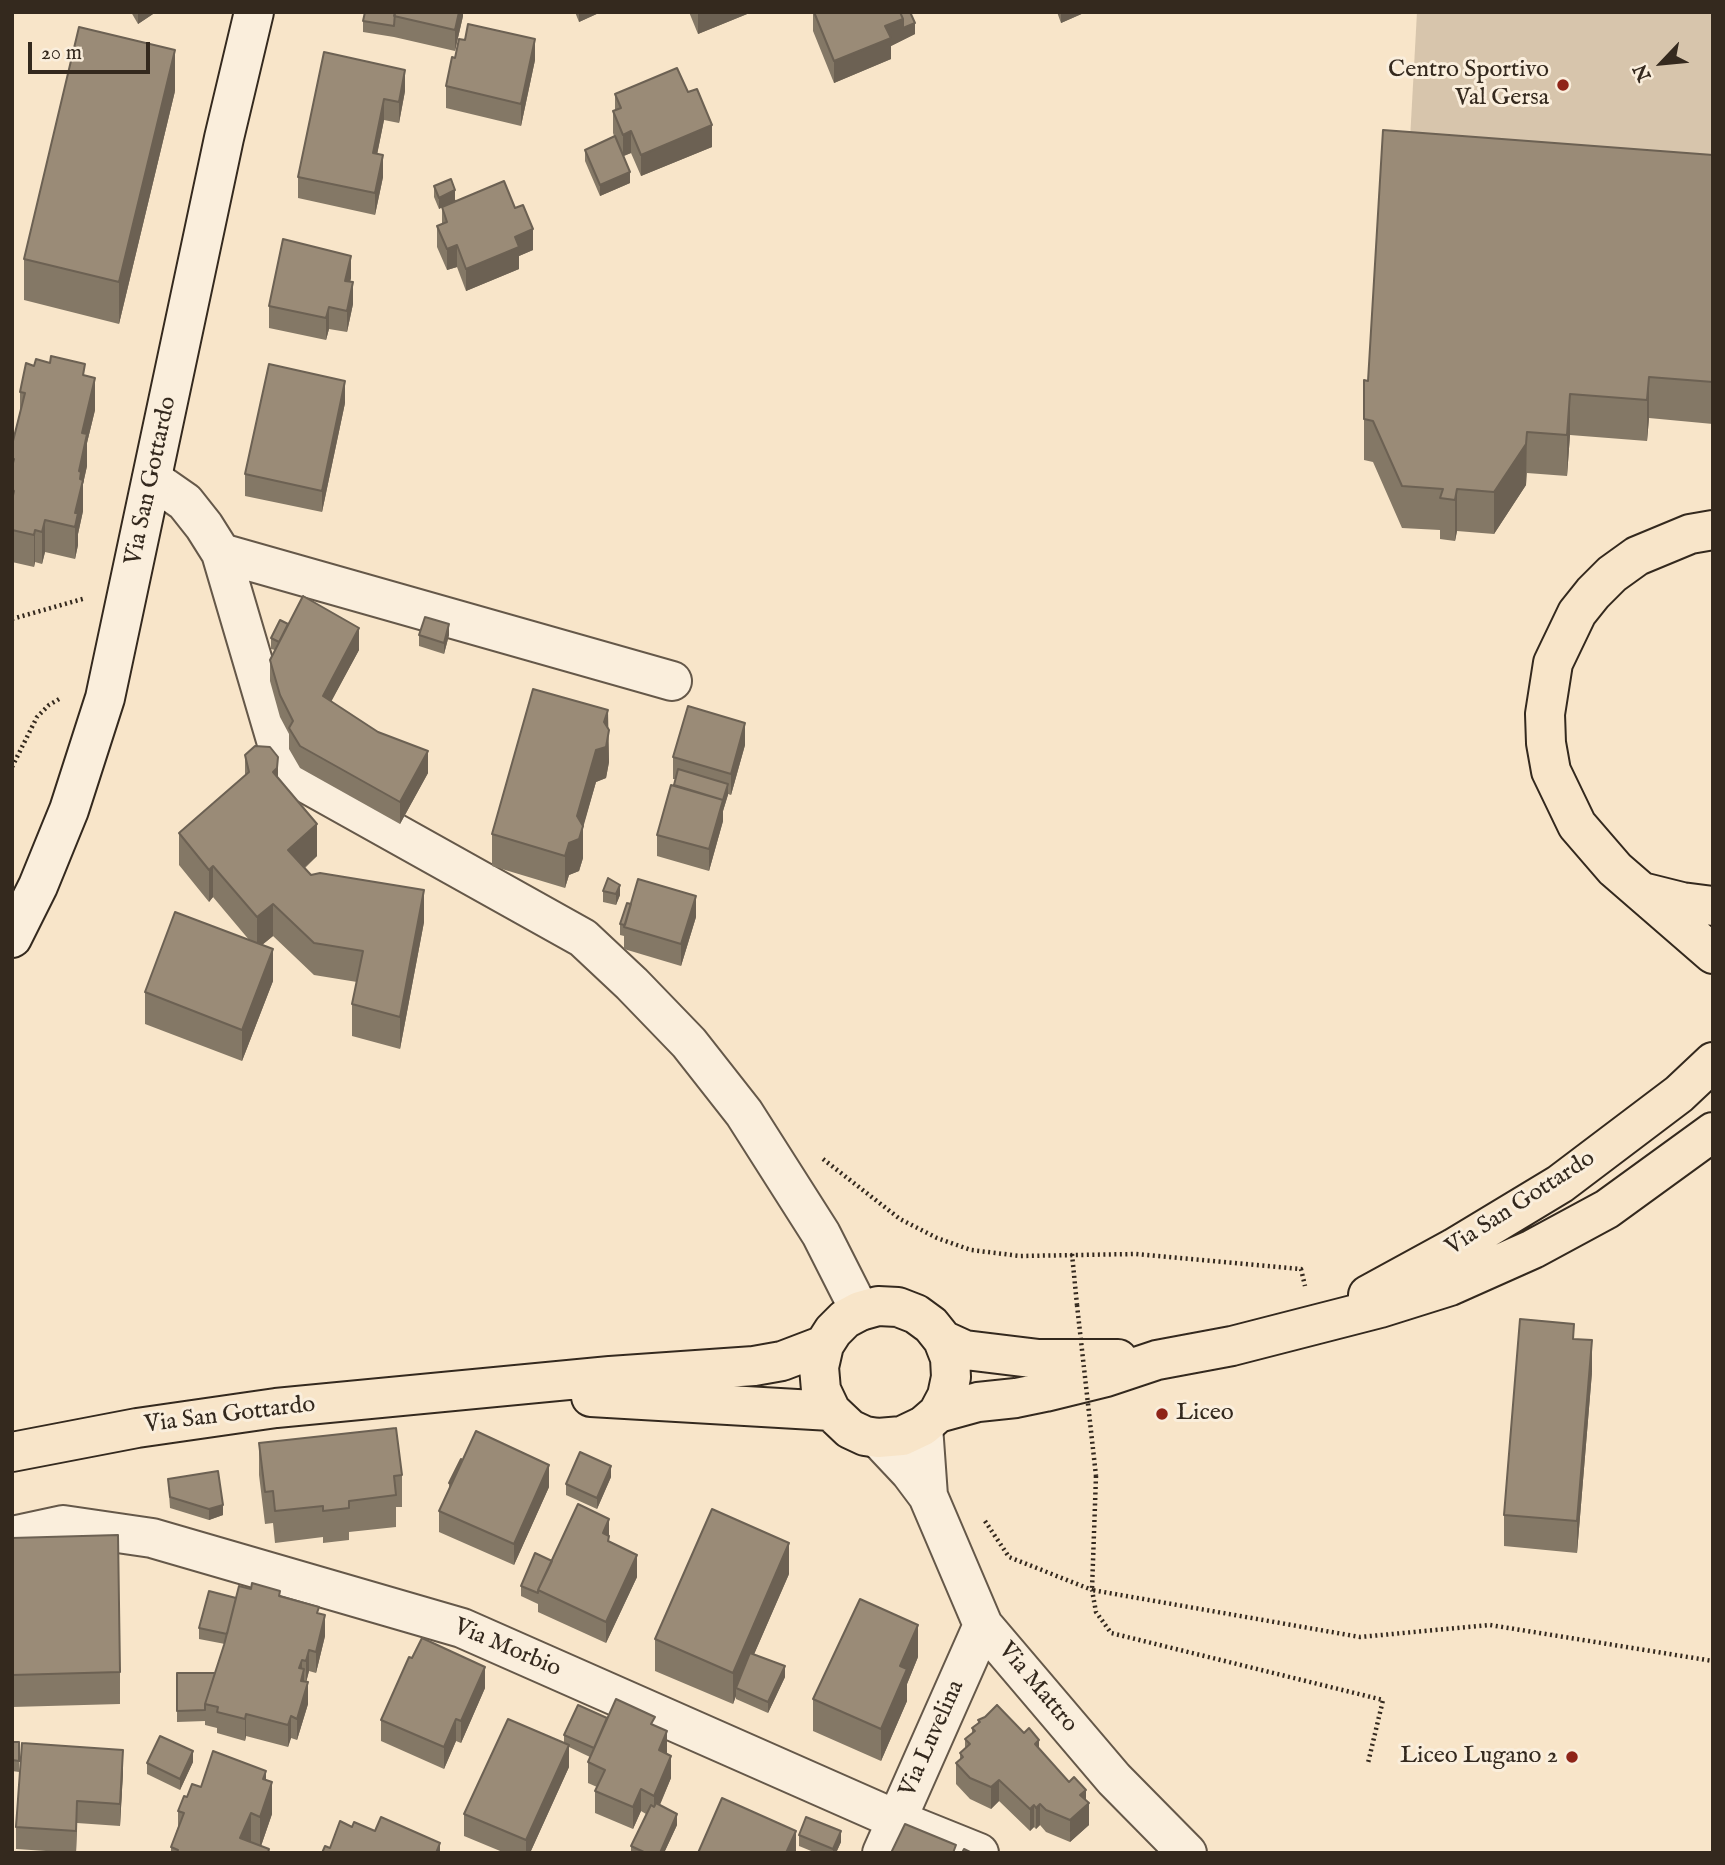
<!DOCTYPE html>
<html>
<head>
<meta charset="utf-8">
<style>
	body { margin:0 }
	#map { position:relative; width:1725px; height:1865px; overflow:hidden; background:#f8e5c9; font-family:"IM FELL English",serif }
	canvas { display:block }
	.frame { position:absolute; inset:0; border:14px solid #34291e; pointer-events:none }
	.north { position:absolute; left:1627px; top:28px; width:70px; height:70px; -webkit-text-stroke:5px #faeedc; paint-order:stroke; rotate:244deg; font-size:19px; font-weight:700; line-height:28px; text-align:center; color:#34291e }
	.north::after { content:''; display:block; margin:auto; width:24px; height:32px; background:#34291e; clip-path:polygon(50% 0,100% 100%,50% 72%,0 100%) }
	.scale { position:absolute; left:28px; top:42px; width:122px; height:32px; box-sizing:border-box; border:4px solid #34291e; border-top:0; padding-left:9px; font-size:21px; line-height:24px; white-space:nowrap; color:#34291e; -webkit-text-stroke:5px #faeedc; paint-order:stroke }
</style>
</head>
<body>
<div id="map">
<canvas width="1725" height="1865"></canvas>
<div class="frame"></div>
<div class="north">N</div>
<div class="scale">20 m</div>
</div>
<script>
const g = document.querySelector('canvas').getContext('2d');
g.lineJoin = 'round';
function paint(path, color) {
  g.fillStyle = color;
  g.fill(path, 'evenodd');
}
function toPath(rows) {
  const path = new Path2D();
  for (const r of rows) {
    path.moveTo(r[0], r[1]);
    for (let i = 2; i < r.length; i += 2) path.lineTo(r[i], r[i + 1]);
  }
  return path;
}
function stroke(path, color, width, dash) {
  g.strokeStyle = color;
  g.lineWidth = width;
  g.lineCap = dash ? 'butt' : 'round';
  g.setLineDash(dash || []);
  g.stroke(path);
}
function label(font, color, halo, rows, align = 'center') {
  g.font = font + ' "IM FELL English",serif';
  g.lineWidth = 6;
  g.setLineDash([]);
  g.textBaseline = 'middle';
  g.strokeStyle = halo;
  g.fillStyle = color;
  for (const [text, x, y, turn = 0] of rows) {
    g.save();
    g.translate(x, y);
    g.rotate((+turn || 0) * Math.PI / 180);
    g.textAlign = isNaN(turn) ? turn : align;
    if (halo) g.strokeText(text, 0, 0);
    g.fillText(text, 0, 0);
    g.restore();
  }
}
paint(toPath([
	[1417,12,1713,12,1713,185,1409,158]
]), '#d7c5ac');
const minor = toPath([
	[152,479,185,502,204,526,221,553,276,740,286,766,302,781,583,938,632,984,689,1043,744,1113,821,1234,860,1311],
	[221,553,672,681],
	[878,1438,910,1472,928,1496,923,1426],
	[928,1496,983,1625,1114,1779,1187,1853],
	[12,1536,63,1525,152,1538,462,1628,897,1820,979,1853],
	[882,1853,983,1625]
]);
const secondary = toPath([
	[12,938,38,886,69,810,105,698,224,138,254,12]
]);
const primary = toPath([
	[1368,1295,1454,1248,1560,1184,1679,1094,1713,1062],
	[943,1340,950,1358,951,1377,947,1396,938,1413,923,1426,902,1436,878,1438,865,1436,850,1429,831,1411,821,1390,819,1367,824,1345,833,1331,845,1319,860,1311,878,1306,898,1307,916,1314,931,1325,943,1340,965,1350,1039,1359,1118,1359],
	[591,1397,831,1411],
	[938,1413,978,1402,1016,1398,1045,1392,1106,1377,1157,1360,1232,1346,1380,1308,1450,1286,1533,1249,1607,1209,1713,1132],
	[12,1452,137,1428,276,1408,610,1376,754,1366,782,1361,824,1345]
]);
const trunk = toPath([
	[1713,530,1690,534,1637,556,1612,574,1593,593,1577,613,1553,663,1545,714,1546,743,1551,771,1577,825,1615,869,1713,954],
	[1646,893,1682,902,1713,906]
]);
stroke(minor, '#655849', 42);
stroke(secondary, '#34291e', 42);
stroke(primary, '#34291e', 42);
stroke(trunk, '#34291e', 42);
stroke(toPath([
	[12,619,86,598],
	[12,767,37,717,49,705,61,698],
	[823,1159,900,1219,937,1238,971,1250,1020,1256,1136,1254,1301,1269,1305,1286],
	[1072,1254,1077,1305],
	[1096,1476,1092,1590,1360,1637,1490,1625,1713,1661],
	[985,1521,1009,1557,1092,1590,1096,1612,1111,1633,1383,1700,1368,1763]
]), '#34291e', 4.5, [2, 3.5]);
stroke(minor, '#faeedc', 38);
stroke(secondary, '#faeedc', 38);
stroke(primary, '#f8e5c9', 38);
stroke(trunk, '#f8e5c9', 38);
stroke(toPath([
	[1077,1305,1096,1476]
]), '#34291e', 4.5, [2, 3.5]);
paint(toPath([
	[131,12,156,12,138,24],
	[365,12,463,12,463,16,455,51,394,37,363,32,363,21],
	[575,12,601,12,579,22],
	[689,12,752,12,698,34],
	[813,12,910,12,915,34,891,46,891,59,834,83,813,31],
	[1057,12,1086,12,1061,23],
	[535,60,521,126,446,108,446,86],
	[405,70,405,91,399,123,384,120,377,154,383,177,375,215,298,198,298,177],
	[175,91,119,324,24,300,24,259],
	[615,94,712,147,641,176,631,153,624,156,630,183,600,196,585,161,585,150,614,136,613,133,613,111,615,110],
	[1713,155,1713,424,1649,418,1647,441,1570,435,1567,476,1527,473,1526,485,1494,534,1457,531,1455,541,1440,539,1440,530,1402,528,1373,462,1364,460,1364,380,1368,381],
	[434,186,533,250,519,256,519,269,466,291,457,267,447,270,437,247,437,226,442,224,442,207,439,209,434,197],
	[351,278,350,282,353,304,347,332,329,329,326,340,269,328,269,306],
	[85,376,95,410,87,443,87,466,83,484,83,511,78,534,78,545,75,559,45,552,42,564,35,562,34,567,12,562,12,445,20,414,20,392],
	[345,403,322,512,245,496,245,474],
	[288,624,359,650,331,701,428,773,400,824,300,768,289,749,289,734,280,717,270,681,270,660,275,650,271,649,271,638],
	[419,635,449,635,444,654,419,646],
	[608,728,609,762,606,778,596,782,583,826,583,858,579,871,569,875,565,888,492,866,492,834],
	[745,745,731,795,728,794,723,811,723,821,709,871,657,856,657,835,676,779,673,779,673,757],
	[245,755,278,778,317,856,305,868,311,875,424,922,400,1049,352,1036,352,1004,357,982,314,975,273,936,262,945,273,981,242,1061,145,1024,145,992,250,941,213,897,209,902,179,865,179,833,245,775],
	[608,878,620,895,616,905,603,902,603,891],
	[696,917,681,966,624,949,624,936,620,935,620,924],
	[1592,1372,1577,1553,1504,1546,1504,1515],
	[259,1443,402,1475,402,1507,396,1507,396,1527,349,1532,349,1540,323,1543,323,1537,275,1543,273,1523,265,1524,259,1475],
	[611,1477,597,1509,566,1495,566,1484],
	[168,1479,223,1515,209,1520,170,1508],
	[449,1483,549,1487,514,1565,439,1532,439,1511,449,1489],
	[609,1519,609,1542,637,1577,606,1643,538,1612,538,1604,521,1596,521,1586,552,1561],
	[12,1538,120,1672,120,1704,12,1707],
	[789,1574,754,1654,785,1677,768,1713,736,1699,736,1696,733,1704,655,1671,655,1639],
	[280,1596,319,1614,325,1636,316,1673,309,1671,306,1682,308,1704,297,1740,291,1738,288,1747,246,1736,245,1741,217,1733,217,1728,205,1725,205,1721,177,1722,177,1673,215,1673,225,1644,199,1639,199,1628,236,1598],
	[918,1657,907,1684,907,1701,881,1761,813,1731,813,1699],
	[412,1658,485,1688,461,1743,456,1741,444,1769,381,1741,381,1720],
	[607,1718,655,1726,667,1753,671,1778,660,1805,677,1825,664,1853,631,1853,631,1846,646,1814,641,1811,633,1829,595,1813,595,1791,597,1787,588,1783,588,1762,590,1757,569,1747,569,1767,530,1853,505,1853,464,1836,464,1814,564,1743,564,1735],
	[978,1720,1039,1749,1086,1800,1089,1825,1070,1842,1046,1832,1040,1825,1036,1829,1034,1827,1030,1831,999,1801,991,1809,970,1799,956,1784,956,1763,960,1759,960,1753,965,1749,965,1739,972,1733,972,1728,978,1723],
	[12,1742,19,1742,19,1772,12,1771],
	[193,1762,180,1790,147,1774,147,1763],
	[123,1772,120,1826,77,1823,76,1853,16,1849,16,1827],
	[266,1780,272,1814,261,1846,269,1853,171,1853,171,1847,178,1827,178,1811,187,1797,201,1787],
	[799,1835,841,1842,836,1853,816,1853,799,1846]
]), '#847866');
paint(toPath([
	[138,12,156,12,138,24],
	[459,12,463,12,463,16,455,51,455,30],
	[579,12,601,12,579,22],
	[700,12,752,12,698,34,698,13],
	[1061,12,1086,12,1061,23],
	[903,19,915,23,915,34,891,46,891,59,834,83,834,61,885,26],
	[535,39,535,60,521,126,521,104],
	[175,50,175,91,119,324,119,282],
	[405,70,405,91,399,123,399,102],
	[384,99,384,120,373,175,373,153],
	[712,125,712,147,641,176,641,155],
	[631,131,631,153,623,156,623,135],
	[383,155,383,177,375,215,375,193],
	[630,172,630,183,600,196,600,185],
	[455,190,455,201,439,209,439,198],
	[533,229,533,250,519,256,519,269,466,291,466,269,515,237],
	[457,245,457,267,447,270,447,249],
	[351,256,351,278,345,302,345,281],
	[353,282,353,304,347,332,347,311],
	[329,307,329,329,326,340,326,318],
	[1649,377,1649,418,1647,441,1647,400],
	[95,378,95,410,87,443,87,466,83,484,83,511,78,534,78,545,75,559,75,513,82,433],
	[345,381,345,403,322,512,322,491],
	[1570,394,1570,435,1567,476,1567,435],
	[1527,432,1526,485,1494,534,1494,492],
	[1457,489,1457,531,1455,541,1455,500],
	[45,520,45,552,42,564,42,532],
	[35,530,35,562,34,567,34,535],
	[449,624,449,635,444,654,444,643],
	[359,628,359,650,323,717,323,696],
	[608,710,609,762,606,778,596,782,583,828,583,826,583,858,579,871,569,875,565,888,565,856],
	[745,723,745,745,731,795,731,774],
	[428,751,428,773,400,824,400,802],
	[278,757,278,789,273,772],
	[728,784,728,795,723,811,723,821,709,871,709,849],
	[317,824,317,856,288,882,288,850],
	[213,866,213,897,209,902,209,870],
	[620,885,620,895,616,905,616,894],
	[424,890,424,922,400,1049,400,1017],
	[696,896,696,917,681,966,681,944],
	[273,904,273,936,257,949,257,917],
	[273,949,273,981,242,1061,242,1030],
	[1592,1340,1592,1372,1577,1553,1577,1521],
	[549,1465,549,1487,514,1565,514,1544],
	[611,1466,611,1477,597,1509,597,1498],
	[223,1505,223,1515,209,1520,209,1509],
	[609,1519,609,1558,603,1533],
	[789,1543,789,1574,739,1689,736,1688,736,1696,733,1704,733,1673],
	[637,1555,637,1577,606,1643,606,1622],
	[325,1615,325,1636,316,1673,316,1652],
	[918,1625,918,1657,907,1684,907,1701,881,1761,881,1729,900,1666],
	[309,1650,309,1671,306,1683,306,1661],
	[302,1660,302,1677,304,1669,304,1690,301,1702,299,1668],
	[785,1666,785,1677,768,1713,768,1702],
	[485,1667,485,1688,461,1743,461,1721],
	[308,1682,308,1704,297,1740,297,1719],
	[246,1714,246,1736,245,1741,245,1719],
	[291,1716,291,1738,288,1747,288,1725],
	[456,1719,456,1741,444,1769,444,1747],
	[667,1731,667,1753,659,1772,659,1750],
	[1039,1740,1039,1761,1035,1744],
	[569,1745,569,1767,530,1853,526,1853,526,1840],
	[123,1750,123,1772,120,1826,120,1804],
	[193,1751,193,1762,180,1790,180,1779],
	[671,1756,671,1778,654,1818,654,1796],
	[266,1771,266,1800,272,1782,272,1814,260,1849,260,1817,263,1779],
	[999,1780,999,1801,991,1809,991,1787],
	[641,1789,641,1811,633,1829,633,1807],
	[1086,1790,1086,1806,1089,1803,1089,1825,1070,1842,1070,1820,1080,1795],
	[77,1801,77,1823,76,1853,76,1831],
	[1040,1804,1040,1825,1036,1829,1036,1808],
	[1034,1805,1034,1827,1030,1831,1030,1809],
	[251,1813,251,1845,240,1838],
	[677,1814,677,1825,664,1853,660,1853],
	[796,1831,796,1853,786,1853],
	[841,1831,841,1842,836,1853,833,1853,833,1849],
	[440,1843,440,1853,436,1853]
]), '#6c6153');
const building = toPath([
	[365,12,395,12,394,26,363,21,365,12],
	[395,12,459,12,455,30,394,16,395,12],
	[814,12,900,12,903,19,885,26,891,38,834,61,814,12],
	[900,12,910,12,915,23,903,28,903,19,900,12],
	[468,24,535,39,521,104,446,86,452,57,455,58,459,39,465,40,468,24],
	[79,27,175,50,119,282,24,259,79,27],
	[324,52,405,70,399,102,384,99,373,153,383,155,375,193,298,177,324,52],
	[677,68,688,92,697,89,712,125,641,155,631,131,623,135,613,111,621,108,615,94,677,68],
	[1383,130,1713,155,1713,382,1649,377,1647,400,1570,394,1567,435,1527,432,1526,444,1494,492,1457,489,1455,500,1440,498,1443,489,1402,486,1373,421,1364,419,1364,380,1368,381,1383,130],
	[615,136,630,172,600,185,585,150,615,136],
	[451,179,455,190,439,198,434,186,451,179],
	[504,181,515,208,523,205,533,229,515,237,519,247,466,269,457,245,447,249,437,226,447,222,442,207,504,181],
	[283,239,351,256,345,281,353,282,347,311,329,307,326,318,269,306,283,239],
	[51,356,85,364,83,375,95,378,82,433,87,434,79,471,81,472,80,479,83,480,75,513,78,513,75,527,45,520,42,532,35,530,34,535,12,530,12,500,14,491,12,490,12,467,14,459,12,459,12,445,25,393,20,392,26,363,34,366,36,359,50,363,51,356],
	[269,364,345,381,322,491,245,474,269,364],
	[303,596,359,628,323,696,378,732,428,751,400,802,300,746,289,728,293,721,280,695,270,660,303,596],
	[425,617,449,624,444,643,419,635,425,617],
	[280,620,288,624,279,642,271,638,280,620],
	[533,689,608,710,604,722,609,730,606,747,596,750,577,816,583,826,579,839,569,843,565,856,492,834,533,689],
	[688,706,745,723,731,774,673,757,688,706],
	[255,746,270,747,278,757,277,768,273,772,317,824,288,850,311,875,320,873,424,890,400,1017,352,1004,363,951,314,943,273,904,257,917,213,866,209,870,179,833,249,772,245,755,255,746],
	[678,769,728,784,723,800,674,785,678,769],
	[671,785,723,800,709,849,657,835,671,785],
	[608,878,620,885,616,894,603,891,608,878],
	[638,879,696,896,681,944,624,927,638,879],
	[627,903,631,904,625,925,620,924,627,903],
	[175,912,273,949,242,1030,145,992,175,912],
	[1520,1319,1574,1324,1573,1339,1592,1340,1577,1521,1504,1515,1520,1319],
	[396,1428,402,1475,394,1476,396,1495,349,1501,349,1508,323,1511,323,1506,275,1511,273,1491,265,1492,259,1443,396,1428],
	[476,1431,549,1465,514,1544,439,1511,476,1431],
	[580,1452,611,1466,597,1498,566,1484,580,1452],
	[461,1459,462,1460,451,1484,449,1483,461,1459],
	[218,1471,223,1505,209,1509,170,1497,168,1479,218,1471],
	[578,1504,609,1519,603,1533,609,1536,608,1541,637,1555,606,1622,538,1590,578,1504],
	[712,1509,789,1543,733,1673,655,1639,712,1509],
	[118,1535,120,1672,12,1675,12,1538,118,1535],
	[535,1553,552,1561,538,1590,538,1593,521,1586,535,1553],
	[252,1583,280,1591,279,1596,319,1607,317,1613,325,1615,316,1652,309,1650,306,1661,302,1660,299,1668,304,1669,301,1681,308,1682,297,1719,291,1716,288,1725,246,1714,245,1719,217,1712,218,1707,205,1704,224,1645,239,1586,251,1589,252,1583],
	[209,1591,236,1598,227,1634,199,1628,209,1591],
	[860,1599,918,1625,900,1666,907,1669,881,1729,813,1699,860,1599],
	[422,1638,485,1667,461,1721,456,1719,444,1747,381,1720,409,1657,412,1658,422,1638],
	[750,1653,785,1666,768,1702,736,1688,750,1653],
	[177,1673,215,1673,205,1704,205,1710,177,1711,177,1673],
	[616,1699,655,1717,651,1724,667,1731,659,1750,671,1756,654,1796,641,1789,633,1807,595,1791,605,1770,588,1762,616,1699],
	[578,1705,607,1718,594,1748,564,1735,578,1705],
	[997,1705,1024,1733,1029,1728,1039,1740,1035,1744,1069,1782,1074,1777,1086,1790,1080,1795,1089,1803,1070,1820,1046,1810,1040,1804,1036,1808,1034,1805,1030,1809,999,1780,991,1787,970,1778,956,1763,963,1757,960,1753,970,1744,965,1739,975,1731,972,1728,980,1722,978,1720,985,1717,997,1705],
	[508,1719,569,1745,526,1840,464,1814,508,1719],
	[160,1736,193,1751,180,1779,147,1763,160,1736],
	[12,1742,19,1742,19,1761,12,1760,12,1742],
	[22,1743,123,1750,120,1804,77,1801,76,1831,16,1827,22,1743],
	[213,1751,266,1771,263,1779,272,1782,260,1817,251,1813,240,1838,269,1849,268,1853,177,1853,178,1850,171,1847,184,1813,178,1811,184,1796,187,1797,192,1784,201,1787,213,1751],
	[722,1798,796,1831,786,1853,698,1853,722,1798],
	[656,1803,677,1814,660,1853,646,1853,631,1846,651,1805,654,1807,656,1803],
	[381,1817,440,1843,436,1853,322,1853,325,1846,330,1848,340,1821,352,1827,354,1822,375,1831,381,1817],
	[806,1817,841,1831,833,1849,799,1835,806,1817],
	[905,1824,956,1845,953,1853,891,1853,905,1824],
	[964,1849,972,1853,962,1853,964,1849]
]);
paint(building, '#9a8b77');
stroke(building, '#6c6153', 2);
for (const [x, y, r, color] of [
	[1563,85,7,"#8f2418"],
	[1162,1414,7,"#8f2418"],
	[1572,1757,7,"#8f2418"]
]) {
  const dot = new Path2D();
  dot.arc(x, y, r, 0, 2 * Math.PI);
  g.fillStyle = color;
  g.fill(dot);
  stroke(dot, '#faeedc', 2.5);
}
label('24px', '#34291e', '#faeedc', [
	["Centro Sportivo",1549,71],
	["Val Gersa",1549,99],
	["Liceo",1176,1414,"left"],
	["Liceo Lugano 2",1558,1757]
], 'right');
label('24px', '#34291e', '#faeedc', [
	["Via San Gottardo",152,481,-78],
	["Via San Gottardo",1521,1204,-33],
	["Via San Gottardo",230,1416,-7],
	["Via Morbio",507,1649,23],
	["Via Mattro",1037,1688,50],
	["Via Luvelina",933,1739,-66]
]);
</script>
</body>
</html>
